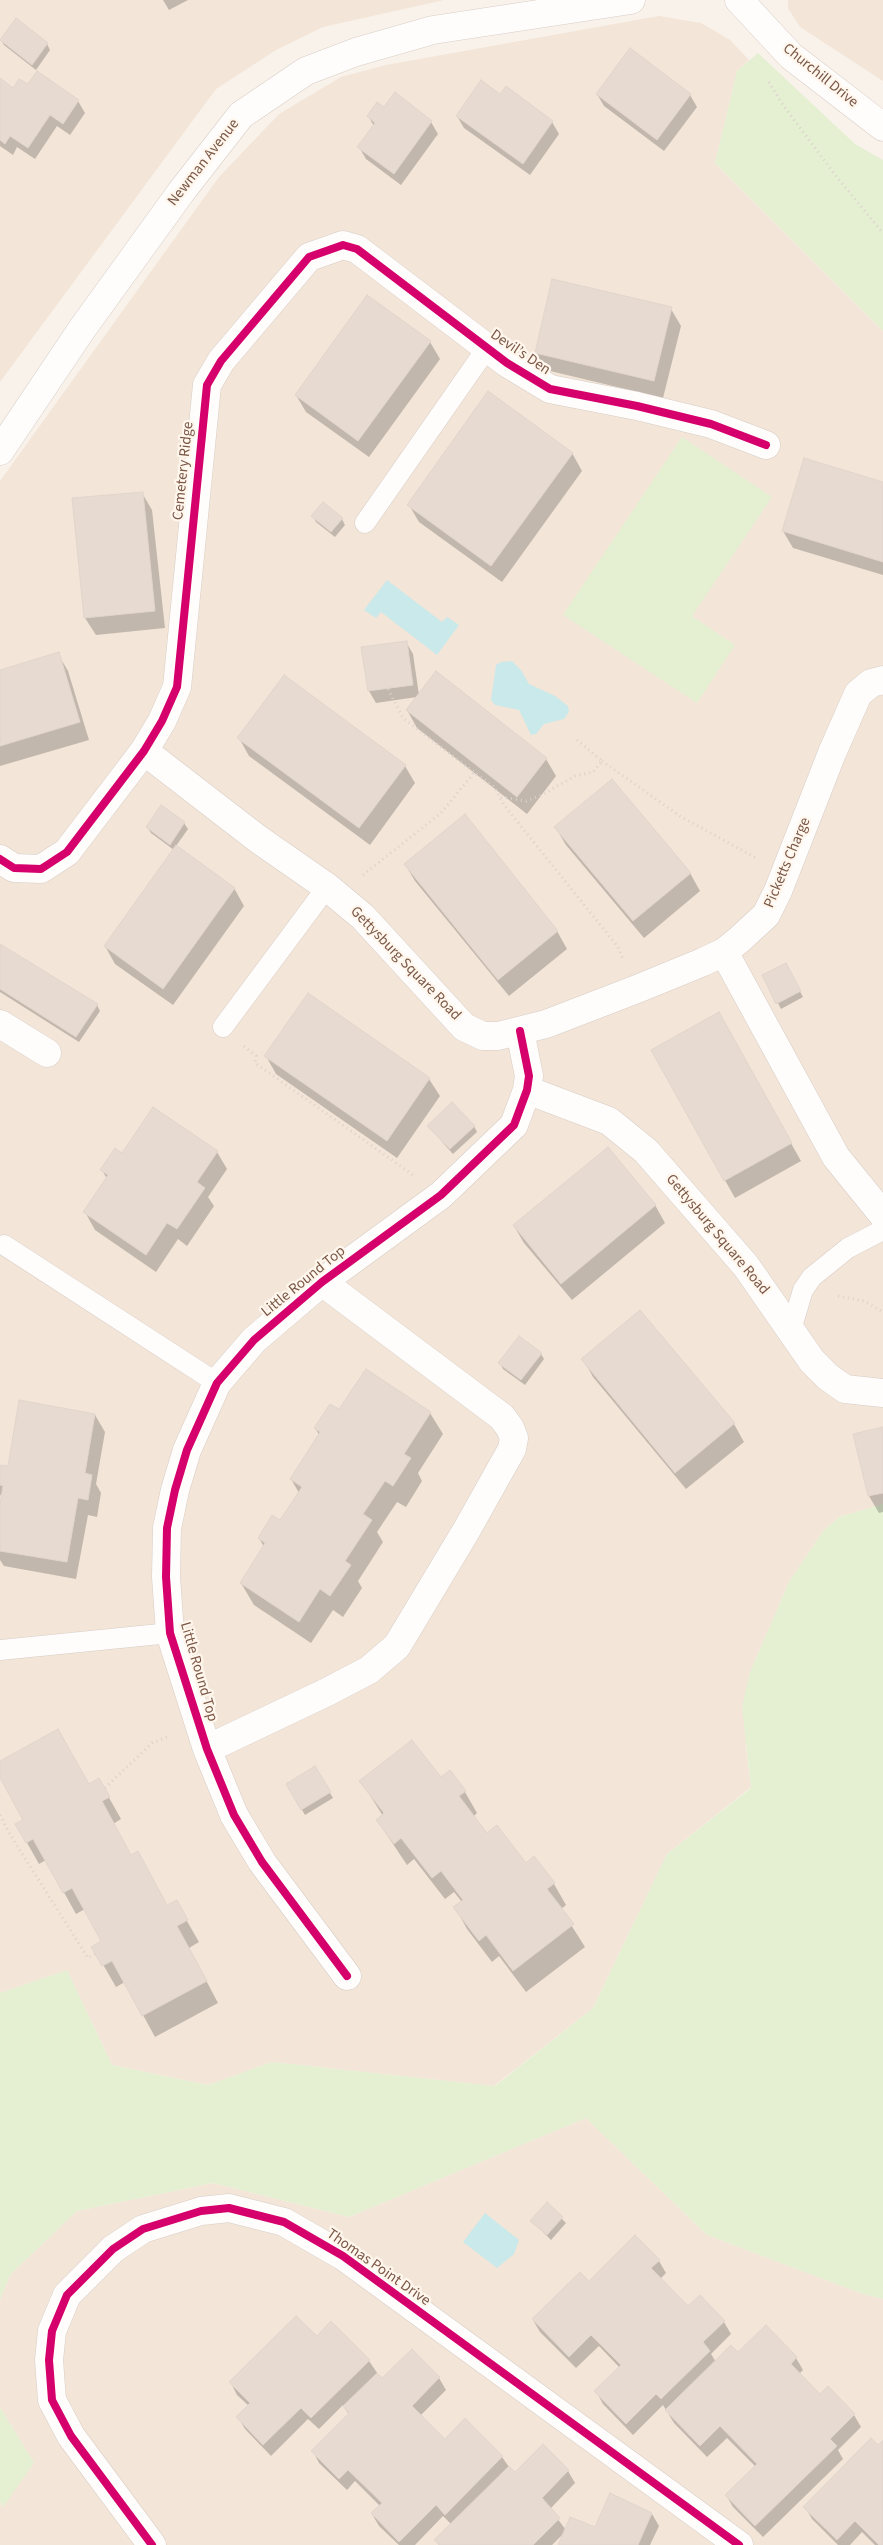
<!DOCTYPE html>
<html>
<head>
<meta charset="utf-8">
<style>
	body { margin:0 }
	canvas { display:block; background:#f9f2ea }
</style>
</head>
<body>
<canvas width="883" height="2545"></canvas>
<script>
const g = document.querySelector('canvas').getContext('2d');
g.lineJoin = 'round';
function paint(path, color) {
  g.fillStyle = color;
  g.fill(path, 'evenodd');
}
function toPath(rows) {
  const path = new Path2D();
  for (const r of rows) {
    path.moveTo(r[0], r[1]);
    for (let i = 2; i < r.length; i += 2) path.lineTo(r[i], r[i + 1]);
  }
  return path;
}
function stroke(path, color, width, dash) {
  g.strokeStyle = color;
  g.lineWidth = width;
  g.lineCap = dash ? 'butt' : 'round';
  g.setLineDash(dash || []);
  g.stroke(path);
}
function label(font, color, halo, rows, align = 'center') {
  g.font = font + ' "Source Sans 3",sans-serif';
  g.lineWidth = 4.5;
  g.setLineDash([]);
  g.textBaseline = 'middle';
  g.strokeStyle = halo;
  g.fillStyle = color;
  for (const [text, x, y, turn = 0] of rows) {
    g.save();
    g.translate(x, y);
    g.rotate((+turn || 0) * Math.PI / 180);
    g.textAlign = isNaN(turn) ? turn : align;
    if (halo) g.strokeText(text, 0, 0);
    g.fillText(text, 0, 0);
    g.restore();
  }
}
paint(toPath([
	[0,0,444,0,323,27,276,50,216,89,0,382],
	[788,0,883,0,883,81,800,27,788,8],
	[659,16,701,23,730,40,749,60,737,71,715,163,883,331,883,1504,839,1517,824,1530,789,1582,750,1672,746,1748,751,1787,667,1854,593,2008,494,2086,272,2062,208,2085,112,2065,67,1970,0,1993,0,481,219,177,279,114,341,77,386,65],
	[586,2118,707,2235,863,2294,883,2299,883,2545,0,2545,0,2502,2,2506,34,2463,0,2407,0,2300,10,2275,77,2211,213,2183,349,2217]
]), '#f3e5d7');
paint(toPath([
	[758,53,855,144,883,160,883,331,715,163,737,71],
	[682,437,772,497,692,616,735,645,697,703,563,615],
	[883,1504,883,2299,863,2294,707,2235,586,2118,349,2217,213,2183,77,2211,10,2275,0,2300,0,1993,67,1970,112,2065,208,2085,272,2062,495,2086,593,2008,667,1854,751,1788,742,1707,750,1672,789,1582,824,1530,839,1517],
	[0,2407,34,2463,3,2507,0,2502]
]), '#e5f0d3');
paint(toPath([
	[387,580,442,622,447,617,459,625,437,655,381,612,376,618,364,610],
	[512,661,521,670,529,684,555,696,568,706,569,712,564,719,544,724,536,734,531,735,519,710,495,705,491,700,496,665,501,662],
	[485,2213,519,2240,514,2254,497,2268,463,2242]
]), '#cae9eb');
paint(toPath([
	[163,0,188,0,169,10],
	[16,20,47,44,50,50,36,70,4,45,1,39],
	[38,73,78,101,85,113,70,135,57,126,35,159,17,147,13,155,0,146,0,80,13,89,29,86],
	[395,94,431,122,438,134,401,185,366,159,359,147,374,126,368,116,384,109],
	[597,94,690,95,697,107,664,151,604,106],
	[501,96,552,122,559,134,530,175,464,128,457,116],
	[671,309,681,326,663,398,546,370,536,353],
	[430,342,440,359,369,457,306,412,296,395],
	[572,453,582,471,502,582,419,522,409,505],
	[883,483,883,575,793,548,783,531],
	[142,493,152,510,165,628,96,635,85,618],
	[313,516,342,519,345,525,335,537,316,522],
	[406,642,413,654,419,695,546,759,556,776,527,814,417,728,407,710,417,697,376,703,369,691],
	[58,654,68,671,89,740,0,766,0,671],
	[239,738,405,766,415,783,370,845,249,756],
	[161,807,184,823,188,829,176,846,234,888,244,906,173,1005,115,964,105,946,174,850,151,833,147,827],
	[556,828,690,873,700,891,644,938,566,845],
	[405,864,557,931,567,949,509,996,415,881],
	[0,945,97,1005,100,1011,79,1042,0,992],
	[785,964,803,997,781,1009,778,1003],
	[718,1014,801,1161,735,1198,652,1051],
	[266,1056,429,1079,440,1096,397,1158,276,1074],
	[428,1126,474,1126,477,1132,453,1154],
	[217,1152,227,1169,208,1197,214,1206,187,1246,178,1239,156,1272,95,1230,85,1212,107,1179,102,1170,122,1155],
	[655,1205,665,1223,572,1300,524,1243,514,1226],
	[541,1354,544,1359,525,1385,503,1369,500,1363],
	[583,1359,734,1424,744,1442,686,1489,593,1377],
	[339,1411,430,1413,443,1434,418,1473,422,1481,406,1507,397,1502,377,1532,383,1542,358,1581,362,1588,343,1617,333,1610,311,1643,254,1605,241,1583,264,1547,259,1538,280,1522,299,1493,291,1479,320,1436,315,1428],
	[95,1415,105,1432,96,1484,101,1493,97,1517,88,1515,76,1579,4,1566,0,1560,0,1511,2,1498,0,1494,0,1466,9,1468],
	[883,1428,883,1512,879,1513,869,1496,855,1435],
	[0,1762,89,1786,99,1780,121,1819,113,1824,131,1857,167,1907,176,1902,199,1942,189,1948,218,2003,155,2037,125,1982,116,1987,93,1947,103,1942,85,1909,76,1914,46,1860,39,1864,17,1825,24,1821,0,1775],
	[315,1768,333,1798,305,1815,287,1784],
	[440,1779,465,1792,477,1813,473,1817,487,1834,554,1884,566,1905,561,1909,585,1947,526,1992,499,1956,492,1962,467,1929,455,1907,462,1902,454,1892,445,1899,414,1859,407,1865,377,1820,383,1816,361,1781],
	[547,2204,566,2223,551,2240,532,2221],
	[659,2261,666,2273,660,2279,688,2308,724,2322,731,2334,711,2354,716,2362,738,2354,766,2326,796,2358,803,2370,799,2374,820,2396,828,2388,854,2415,861,2427,838,2450,843,2459,763,2537,733,2507,726,2495,756,2467,727,2438,707,2457,674,2423,663,2405,633,2435,603,2404,596,2391,620,2368,599,2346,576,2368,540,2332,533,2320,589,2282],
	[317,2338,369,2361,382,2380,412,2351,439,2378,446,2390,420,2416,445,2441,465,2420,502,2457,514,2474,543,2446,568,2471,575,2483,550,2509,566,2530,595,2529,652,2514,659,2526,650,2545,559,2545,565,2532,552,2545,439,2545,436,2540,452,2525,443,2516,415,2545,399,2545,379,2526,372,2514,380,2506,355,2481,347,2490,319,2463,313,2451,349,2415,343,2405,319,2429,308,2419,271,2456,245,2429,238,2417,249,2406,237,2395,231,2383],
	[883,2442,883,2545,875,2545,862,2532,850,2545,838,2545,812,2519,805,2507]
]), '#0003');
const building = toPath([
	[16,18,48,43,32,65,0,40,16,18],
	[630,48,691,94,657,140,596,94,630,48],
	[37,71,79,100,63,124,50,115,28,148,10,136,5,144,0,140,0,78,13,88,19,79,28,84,37,71],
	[481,80,500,94,506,86,553,121,523,164,456,116,481,80],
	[395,92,432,121,394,174,357,147,375,123,367,116,377,102,384,107,395,92],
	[552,279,672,307,654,381,535,353,552,279],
	[367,295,431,341,358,441,295,395,367,295],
	[488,391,573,453,491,566,407,505,488,391],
	[804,458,883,482,883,562,782,531,804,458],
	[143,492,155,611,84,618,72,498,143,492],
	[323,502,343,518,331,532,311,516,323,502],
	[407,641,413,685,368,691,361,647,407,641],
	[59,652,80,722,0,746,0,670,59,652],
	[436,671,547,758,517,797,406,710,436,671],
	[284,675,406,765,359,828,237,738,284,675],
	[612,779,691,873,633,921,554,827,612,779],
	[161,805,185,822,170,845,146,827,161,805],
	[465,814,558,931,498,980,404,864,465,814],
	[176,845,235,888,163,989,104,946,176,845],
	[0,944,98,1004,76,1037,0,989,0,944],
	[786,963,801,991,776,1004,762,975,786,963],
	[308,993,430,1078,387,1141,264,1056,308,993],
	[719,1012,792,1143,724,1181,651,1050,719,1012],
	[452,1102,475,1126,450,1149,427,1126,452,1102],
	[153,1107,218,1151,197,1182,205,1188,177,1229,167,1223,146,1255,83,1212,108,1175,100,1170,115,1148,122,1153,153,1107],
	[608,1147,656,1205,561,1284,513,1225,608,1147],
	[640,1310,735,1423,675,1473,581,1359,640,1310],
	[519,1336,542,1353,521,1380,498,1363,519,1336],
	[366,1369,431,1412,404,1454,411,1458,393,1486,385,1481,363,1514,372,1520,345,1561,351,1565,330,1596,320,1589,299,1622,240,1583,265,1543,258,1538,272,1515,280,1520,302,1487,290,1479,320,1432,314,1428,330,1404,339,1409,366,1369],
	[19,1400,95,1414,85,1473,92,1475,88,1500,78,1498,67,1562,0,1551,0,1504,3,1486,0,1485,0,1465,8,1466,19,1400],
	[883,1427,883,1493,868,1496,853,1434,883,1427],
	[58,1729,89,1784,99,1778,110,1797,102,1801,131,1855,138,1851,167,1905,177,1900,188,1920,177,1926,207,1981,142,2016,112,1961,102,1966,91,1947,101,1941,72,1888,63,1893,33,1839,26,1843,15,1824,23,1820,0,1778,0,1761,58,1729],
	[412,1740,441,1777,450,1770,466,1791,459,1796,487,1833,497,1825,526,1863,534,1856,555,1883,547,1889,574,1924,513,1971,486,1935,479,1941,453,1907,463,1900,441,1871,432,1878,401,1838,394,1844,376,1820,384,1813,359,1781,412,1740],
	[315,1766,331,1792,301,1810,286,1784,315,1766],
	[547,2202,563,2217,547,2235,530,2221,547,2202],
	[635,2235,660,2260,651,2268,688,2306,700,2295,725,2321,703,2342,710,2351,661,2399,656,2394,626,2424,594,2391,621,2365,591,2335,569,2357,532,2319,580,2272,589,2281,635,2235],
	[296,2316,317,2336,331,2321,370,2360,311,2418,301,2408,263,2445,236,2417,250,2403,229,2382,296,2316],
	[766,2325,797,2357,791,2364,820,2394,828,2386,855,2414,830,2439,837,2446,755,2526,725,2495,757,2464,720,2426,700,2446,665,2410,731,2345,738,2352,766,2325],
	[412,2349,440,2377,412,2406,445,2439,465,2418,503,2456,445,2515,436,2505,399,2542,371,2513,382,2503,348,2470,339,2479,311,2451,349,2413,343,2406,377,2373,382,2378,412,2349],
	[871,2438,878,2445,883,2440,883,2545,879,2545,855,2521,837,2540,803,2507,871,2438],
	[543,2444,569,2470,542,2498,560,2518,533,2545,440,2545,434,2540,509,2466,515,2472,543,2444],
	[610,2493,652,2513,638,2545,558,2545,570,2517,595,2527,610,2493]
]);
paint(building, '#e6dad1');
stroke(building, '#e2d5cc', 1);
const service = toPath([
	[365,523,487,348],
	[223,1027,327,887],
	[4,1245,217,1383],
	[791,1330,803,1290,812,1277,848,1248,883,1230],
	[0,1650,170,1633]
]);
const minor = toPath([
	[739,0,791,56,883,127],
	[144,751,258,839,327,887,363,917,464,1027,483,1036,498,1036,546,1024,637,989,703,962,724,952,740,939,766,915,778,891,832,753,858,694,871,683,883,680],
	[0,859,14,868,41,869,67,852,144,751,162,721,177,687,207,385,221,361,309,257,343,245,357,249,507,363,550,389,637,406,711,424,766,445],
	[724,952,836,1157,883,1215],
	[0,1024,47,1053],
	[527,1090,609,1121,646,1151,746,1266,812,1361,828,1377,845,1389,883,1393],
	[207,1749,327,1692,369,1670,397,1646,466,1531,512,1449,514,1438,510,1428,502,1417,322,1282],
	[347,1976,262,1862,234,1815,207,1749,170,1633,166,1577,167,1528,175,1490,187,1450,217,1383,254,1340,322,1282,441,1195,514,1125,527,1090,529,1076,520,1031],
	[152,2545,71,2436,52,2400,49,2360,52,2331,67,2295,113,2249,143,2229,201,2211,229,2208,284,2222,343,2256,739,2545]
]);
const tertiary = toPath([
	[0,451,82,329,181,192,241,115,306,71,356,52,433,30,631,0]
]);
stroke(service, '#d8cdc6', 21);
stroke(minor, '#d8cdc6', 29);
stroke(tertiary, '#d8cdc6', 29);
stroke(toPath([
	[769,82,783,105,836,176,883,233],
	[388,689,403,718,495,788,504,805,618,947,623,959],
	[602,761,680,816,756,858],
	[501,797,526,801,540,796,575,776,593,772,602,761,576,739],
	[363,875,441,813,474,773],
	[244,1046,256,1056,255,1063,413,1175],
	[838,1296,864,1301,883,1312],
	[105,1788,152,1743,167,1737],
	[0,1815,9,1833,88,1958,95,1954]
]), '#dcd1cc', 3, [1, 4]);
stroke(service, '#fefdfc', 20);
stroke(minor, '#fefdfc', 28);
stroke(tertiary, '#fefdfc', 28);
stroke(toPath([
	[0,859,14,868,41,869,67,852,144,751,162,721,177,687,207,385,221,361,309,257,343,245,357,249,507,363,550,389,637,406,711,424,766,445],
	[347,1976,262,1862,234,1815,207,1749,170,1633,166,1577,167,1528,175,1490,187,1450,217,1383,254,1340,322,1282,441,1195,514,1125,527,1090,529,1076,520,1031],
	[152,2545,71,2436,52,2400,49,2360,52,2331,67,2295,113,2249,143,2229,201,2211,229,2208,284,2222,343,2256,739,2545]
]), '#d6006c', 8);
label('15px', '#7a5746', '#fff7ed', [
	["Churchill Drive",820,76,39],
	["Newman Avenue",204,163,-52],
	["Devil’s Den",520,353,34],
	["Cemetery Ridge",184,471,-84],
	["Picketts Charge",788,863,-67],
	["Gettysburg Square Road",405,964,46],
	["Gettysburg Square Road",717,1235,50],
	["Little Round Top",304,1282,-39],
	["Little Round Top",198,1672,74],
	["Thomas Point Drive",378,2268,35]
]);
</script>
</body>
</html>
